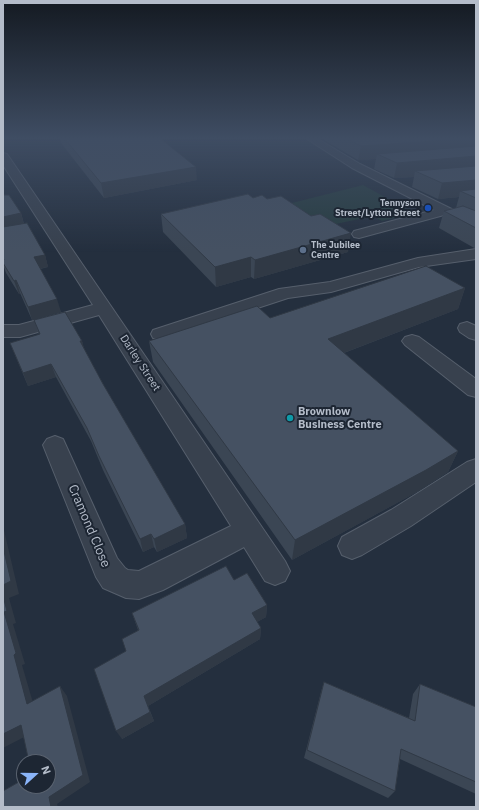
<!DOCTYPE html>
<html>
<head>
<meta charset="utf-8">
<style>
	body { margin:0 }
	#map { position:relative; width:479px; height:810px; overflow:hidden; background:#242f3e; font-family:"IBM Plex Sans",sans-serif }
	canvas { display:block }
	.frame { position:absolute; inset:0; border:4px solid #b4bcc9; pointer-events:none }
	.north { position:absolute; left:16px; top:754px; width:40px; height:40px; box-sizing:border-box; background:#1d2633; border:1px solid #59626f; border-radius:50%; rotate:69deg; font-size:11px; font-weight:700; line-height:16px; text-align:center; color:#b4bcc9 }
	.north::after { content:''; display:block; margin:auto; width:14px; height:18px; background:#8ab4f8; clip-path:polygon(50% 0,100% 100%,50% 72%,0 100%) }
</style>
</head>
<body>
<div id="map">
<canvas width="479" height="810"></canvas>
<div class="frame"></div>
<div class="north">N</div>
</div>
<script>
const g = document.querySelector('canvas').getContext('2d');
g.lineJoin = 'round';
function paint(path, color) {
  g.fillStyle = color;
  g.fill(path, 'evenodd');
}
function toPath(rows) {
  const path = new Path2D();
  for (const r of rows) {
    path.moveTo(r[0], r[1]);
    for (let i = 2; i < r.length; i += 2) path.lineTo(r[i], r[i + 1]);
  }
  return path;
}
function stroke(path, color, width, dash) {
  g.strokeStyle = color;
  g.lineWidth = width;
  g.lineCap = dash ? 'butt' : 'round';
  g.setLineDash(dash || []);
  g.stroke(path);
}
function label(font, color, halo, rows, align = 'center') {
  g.font = font + ' "IBM Plex Sans",sans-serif';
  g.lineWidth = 4;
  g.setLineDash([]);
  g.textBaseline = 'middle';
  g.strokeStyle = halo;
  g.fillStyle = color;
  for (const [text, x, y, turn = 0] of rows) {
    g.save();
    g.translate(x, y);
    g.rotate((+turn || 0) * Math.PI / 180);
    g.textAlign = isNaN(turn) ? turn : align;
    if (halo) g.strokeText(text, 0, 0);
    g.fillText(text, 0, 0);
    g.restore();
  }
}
paint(toPath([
	[363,185,414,213,382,221,373,216,313,229,276,207]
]), '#263c3f');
const minor = toPath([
	[307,139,318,139,360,164,476,221,476,230,444,215,359,238,354,237,352,234,354,231,434,210,352,168,307,139],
	[3,153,7,154,285,561,290,571,285,581,275,585,265,581,244,547,163,590,139,599,126,598,103,588,96,577,43,445,47,439,55,436,63,439,117,558,125,568,128,570,139,571,143,569,231,526,99,315,20,337,3,337,3,325,19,325,93,305,3,165,3,153],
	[476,249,476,259,419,267,331,292,288,298,160,340,153,338,151,334,153,330,279,289,330,282,418,258,476,249],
	[467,322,476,326,476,340,469,338,460,332,458,328,460,324,467,322],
	[412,335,419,337,476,379,476,397,468,395,405,345,402,341,405,337,412,335],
	[476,459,476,482,411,526,362,555,352,559,342,555,338,546,342,537,391,510,467,462,476,459]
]);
stroke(minor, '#565f6c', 2);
paint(minor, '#38414e');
paint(toPath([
	[60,139,161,139,197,180,104,198,61,143],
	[323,139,476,139,476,249,439,228,444,211,456,208,459,197,438,199,412,187,414,177,394,178,374,169,376,159,358,160,329,143],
	[3,193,21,213,24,224,45,255,48,267,40,269,61,312,32,320,20,293,19,294,6,273,3,264],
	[253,198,348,252,254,279,251,277,216,287,163,232,161,214],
	[465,288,458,309,344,353,458,451,448,472,417,492,292,560,153,362,149,341,270,318],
	[34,320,82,341,84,350,103,384,185,524,187,538,157,552,154,547,143,552,103,470,91,441,56,377,28,386,10,343,39,335],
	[234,580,267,605,266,617,257,622,261,628,260,639,148,706,154,721,122,739,126,651,138,630,132,613],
	[324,682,409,718,413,694,420,684,476,707,476,794,400,759,395,791,388,798,304,758,321,692]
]), '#3b4654');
paint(toPath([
	[463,139,476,139,476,152,377,154,376,159,358,160,361,146],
	[476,156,476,171,415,171,414,177,394,178,397,163],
	[196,167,197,180,104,198,101,183],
	[476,180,476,195,460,191,459,197,438,199,442,183],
	[21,213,24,225,3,230,3,217],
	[351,233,348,252,254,279,255,260],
	[45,255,48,267,37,269,34,257],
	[251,257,251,277,216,287,215,267],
	[16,280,20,293,19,294,14,281],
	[465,288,458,309,325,360,328,339],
	[57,299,61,312,32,320,28,307],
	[80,341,82,341,86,354],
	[51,364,56,377,28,386,23,373],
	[458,451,448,472,417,492,292,560,295,540],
	[185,524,187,538,157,552,154,539],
	[3,526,19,594,9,598,16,623,13,624,25,664,22,665,36,713,27,704,14,655,4,612,3,596],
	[151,534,154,547,143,552,140,539],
	[267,605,266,617,252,625,252,613],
	[261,628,260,639,148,706,144,696],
	[60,686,67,696,90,782,57,804,58,807,51,807,49,797],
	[150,712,154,721,122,739,116,731],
	[21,725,30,734,3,748,3,734]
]), '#303945');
const building = toPath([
	[65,139,161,139,196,167,101,183,65,139],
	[347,139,463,139,361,146,347,139],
	[476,146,476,156,397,163,377,154,476,146],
	[476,166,476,180,442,183,415,171,476,166],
	[476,189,476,198,460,191,476,189],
	[3,193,4,195,9,195,21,213,3,217,3,193],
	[248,194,253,198,262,195,267,199,281,196,311,216,320,214,351,233,255,260,251,257,215,267,161,214,248,194],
	[463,206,476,211,476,228,444,211,463,206],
	[27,223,45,255,34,257,57,299,28,307,16,280,14,281,3,263,3,260,4,260,3,258,3,227,27,223],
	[426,266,465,288,328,339,458,451,426,470,295,540,149,341,257,306,270,318,426,266],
	[65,312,82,341,80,341,103,384,185,524,154,539,151,534,140,539,99,456,87,428,51,364,23,373,10,343,40,334,34,320,65,312],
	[3,547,11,581,3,585,3,547],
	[226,566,234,580,247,573,267,605,252,613,261,628,144,696,150,712,116,731,94,669,126,651,122,639,139,630,132,613,226,566],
	[3,596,7,611,4,612,16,653,14,655,27,704,60,686,83,775,49,797,51,807,3,807,3,791,24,779,24,786,48,786,48,762,29,762,21,725,3,734,3,596],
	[324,682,415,721,420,684,476,707,476,782,401,749,395,791,307,750,324,682]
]);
paint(building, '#455162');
stroke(building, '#303945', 1);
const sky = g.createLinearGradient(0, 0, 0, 252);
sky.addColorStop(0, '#141a22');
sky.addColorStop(0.55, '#3f4d63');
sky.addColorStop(1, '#3f4d6300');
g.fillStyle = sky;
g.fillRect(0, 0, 479, 252);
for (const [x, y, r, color] of [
	[428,208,4,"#1a4fb4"],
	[303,250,4,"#5c6f8a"],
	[290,418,4,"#0f9aa8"]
]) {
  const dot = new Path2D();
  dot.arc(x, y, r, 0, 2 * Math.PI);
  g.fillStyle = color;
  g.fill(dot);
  stroke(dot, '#1d2633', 1.5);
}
label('bold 9px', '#b4bcc9', '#1d2633', [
	["Tennyson",420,203],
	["Street/Lytton Street",420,213],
	["The Jubilee",311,245,"left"],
	["Centre",311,255,"left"]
], 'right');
label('11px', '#b4bcc9', '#1d2633', [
	["Darley Street",140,363,57]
]);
label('bold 11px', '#b4bcc9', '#1d2633', [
	["Brownlow",298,412],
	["Business Centre",298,425]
], 'left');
label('13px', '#b4bcc9', '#1d2633', [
	["Cramond Close",89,526,67]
]);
</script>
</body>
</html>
